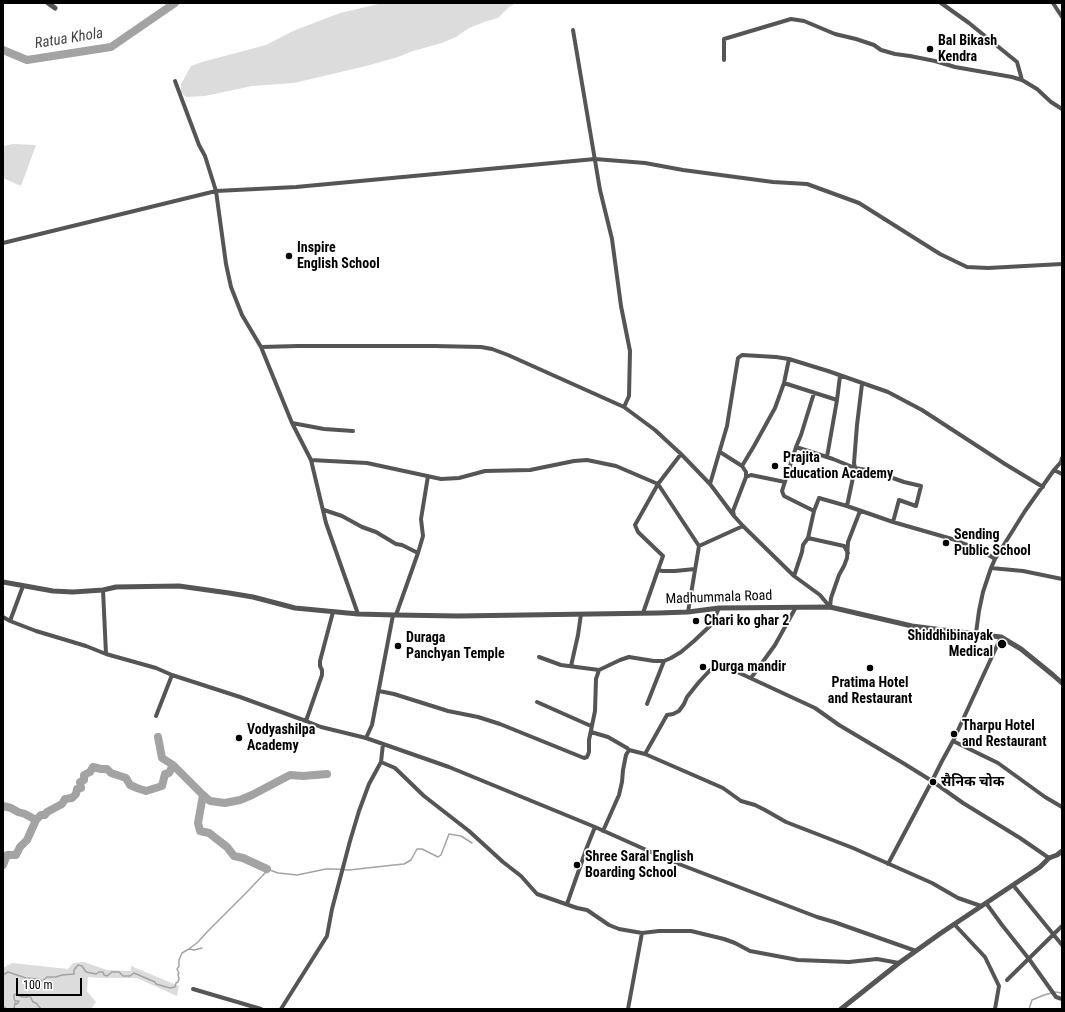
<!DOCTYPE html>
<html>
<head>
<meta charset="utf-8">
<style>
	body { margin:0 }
	#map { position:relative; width:1065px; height:1012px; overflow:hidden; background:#fff; font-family:"Roboto Condensed",sans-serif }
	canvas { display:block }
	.frame { position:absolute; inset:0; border:4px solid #000; pointer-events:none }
	.scale { position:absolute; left:16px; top:978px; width:66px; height:18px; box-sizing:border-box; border:2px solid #000; border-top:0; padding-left:5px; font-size:12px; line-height:14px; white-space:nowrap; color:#000; -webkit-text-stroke:3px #fff; paint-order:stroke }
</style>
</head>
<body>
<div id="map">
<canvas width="1065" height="1012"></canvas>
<div class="frame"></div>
<div class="scale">100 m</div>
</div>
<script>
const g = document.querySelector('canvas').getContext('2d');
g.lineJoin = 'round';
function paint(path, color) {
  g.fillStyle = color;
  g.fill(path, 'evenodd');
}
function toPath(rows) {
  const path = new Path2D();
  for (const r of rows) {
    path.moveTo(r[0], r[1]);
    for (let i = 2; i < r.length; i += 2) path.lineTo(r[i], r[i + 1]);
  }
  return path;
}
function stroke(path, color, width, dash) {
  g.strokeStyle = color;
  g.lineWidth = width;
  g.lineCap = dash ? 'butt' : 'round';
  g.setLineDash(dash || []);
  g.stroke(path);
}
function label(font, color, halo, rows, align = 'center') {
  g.font = font + ' "Roboto Condensed","Noto Sans Devanagari",sans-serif';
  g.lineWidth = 3.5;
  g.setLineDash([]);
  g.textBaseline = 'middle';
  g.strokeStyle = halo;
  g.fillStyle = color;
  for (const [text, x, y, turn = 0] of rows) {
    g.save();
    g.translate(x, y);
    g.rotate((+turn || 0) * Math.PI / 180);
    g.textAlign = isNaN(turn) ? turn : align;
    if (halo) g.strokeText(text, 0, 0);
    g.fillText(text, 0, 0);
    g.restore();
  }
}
paint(toPath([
	[383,3,516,3,509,7,498,18,484,22,469,28,456,37,442,43,413,51,398,57,366,66,294,83,252,86,205,96,186,97,181,92,181,84,191,66,202,62,266,45,293,31,340,13],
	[13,144,36,145,21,186,3,178,3,146],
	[84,962,107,970,131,971,131,966,179,986,177,996,137,978,102,978,88,977,87,991,96,1002,91,1009,3,1009,3,968,12,963,68,969,73,963]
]), '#dcdcdc');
stroke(toPath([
	[189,949,198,942,207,932,245,894,265,873,265,869,267,869,278,873,297,875,326,869,333,869,349,870,394,865,404,864,411,860,417,849,422,849,438,857,441,855,449,834,461,836,472,843],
	[3,975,8,972,26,978,38,979,42,981,47,977,56,977,62,975,74,974,74,970,78,965,82,966,86,972,96,974,99,972,103,972,104,975,107,976,112,972,119,972,123,976,130,976,134,973,155,982,156,984,170,988,175,987,176,983,178,982,179,979,178,974,179,973,177,969,179,966,179,960,182,953,189,949,194,950,202,948],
	[3,1006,7,1009],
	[14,1009,15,1003,17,1004,19,1001,15,1001,14,998,14,995,16,994,22,997,27,997,30,996,33,1002,36,1003,41,1009],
	[1029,1009,1032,1000,1044,995,1055,992,1062,993]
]), '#a3a3a3', 1.5);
stroke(toPath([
	[3,50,27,60,111,47,175,3],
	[158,737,162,758,173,765,203,795,198,823,200,831,209,833,227,847,234,856,243,858,267,869],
	[203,795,210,801,225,803,240,800,252,795,290,775,303,776,327,774],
	[3,806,11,808,18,812,25,814,36,820],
	[3,865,7,855,16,855,20,847,27,840,36,820,41,815,45,815,47,812,62,804,65,799,72,798,76,794,77,789,81,788,80,782,84,780,84,775,90,772,93,767,101,769,107,769,111,773,126,778,130,785,137,788,146,791,162,786,165,774,169,773,173,765]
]), '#a3a3a3', 8);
stroke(toPath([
	[941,3,969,23,1017,62,1022,80,1037,89,1051,102,1062,109],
	[1053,3,1062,17],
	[573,30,600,190,612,239,621,306,630,351,629,396,624,407],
	[724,60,724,39,791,19,804,21,835,34,856,39,874,45,881,50,895,54,910,56,935,61,955,67,1012,77,1022,80],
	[175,81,199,145,205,156,216,191,226,264,231,287,242,315,261,347,292,423,311,460,326,523,358,614],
	[3,243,216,191,296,187,595,159,645,163,683,170,773,182,807,184,859,203,940,254,967,267,988,268,1062,264],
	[261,347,298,346,434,346,481,347,492,349,508,355,624,407,655,430,681,454,710,484,734,516,743,526,794,576,820,595,830,607,831,598,839,575,844,566,847,558,848,542,860,511],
	[784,383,789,359,790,360],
	[292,423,324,429,353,431],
	[796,447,833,459,855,468,873,471,904,482,921,486,916,506,899,500,893,522],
	[720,452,742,466,746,472,746,477,751,475,785,482],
	[827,457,837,400,840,376],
	[311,460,367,463,441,479,459,478,485,471,530,470,574,461,587,460,616,466,658,484,699,546,688,612],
	[742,466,754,446,775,408,784,383,837,400],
	[1054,470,1062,474],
	[710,484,727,426,738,358,742,355,776,357,789,359,828,371,888,392,922,410,1005,464,1043,487],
	[847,506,855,468,854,463,857,425,862,384],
	[324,510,342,516,362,527,376,532,396,544,402,545,418,553,396,615],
	[814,511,784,496,782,491,796,447,801,435,814,393],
	[734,516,733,511,746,477],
	[808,538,844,546,848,553],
	[699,546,743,526],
	[418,553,423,536,421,519,428,476],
	[991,568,1023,571,1062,579],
	[658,570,663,556,638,532,635,525,658,484,681,454],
	[794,576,802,552,803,545,808,538,814,511,819,498,847,506,893,522,952,539,981,550,995,559],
	[103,590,106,654],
	[643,613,658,570,663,571,675,571,695,569],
	[3,617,10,621,36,631,86,646,106,654,156,668,172,675,240,697,306,721,321,727,366,738,449,767,595,827,671,861,817,917,834,922,916,951],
	[10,621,23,586],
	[976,633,979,611,983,592,991,568,995,559,1025,511,1054,470,1061,462,1062,458],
	[539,657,561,665,599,670],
	[571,666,578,635,581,614],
	[751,678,775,645,796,607],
	[379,691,394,694,448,711,478,717,500,724,584,758,587,757,589,752,589,740,595,711,596,679,599,670,620,660,629,657,654,661,664,661,671,658,681,652,694,641,712,624,719,608],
	[537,702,591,726],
	[647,704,664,661],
	[156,716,172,675],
	[306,721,322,675,322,670,320,666,320,661,333,612],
	[591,732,608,737,627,748,629,750,645,754,667,715,673,714,679,711,684,704,687,697,699,682,713,667,717,664,720,664,815,708,839,725,903,763,932,781,963,803,1020,838,1049,858],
	[366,738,372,725,393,615],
	[953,741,998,763,1045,797,1062,807],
	[645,754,723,788,741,801,755,805,765,810,786,822,853,848,932,883,958,898,981,906],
	[381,762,395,768,424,796,469,831,503,862,521,876,537,894,577,908,587,910,609,925,619,929,642,933],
	[603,831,619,795,622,782,623,770,626,755,629,750],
	[888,864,932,781,942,761,953,741,1001,637],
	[1013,885,1062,945],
	[986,903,1002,925,1029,959,1056,997,1062,999],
	[567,904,587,847,595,827],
	[954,924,985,957,999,986,995,1009],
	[1007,980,1062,926],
	[193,989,261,1009],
	[281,1009,327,936,332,909,350,841,359,811,369,784,381,762,383,744],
	[628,1009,642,933,659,931,691,931,724,939,735,943,750,951,798,960,849,962,877,959,899,963]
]), '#555', 4);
stroke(toPath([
	[48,3,55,8],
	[3,582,53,591,73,592,103,590,116,587,179,586,229,593,253,597,295,608,358,614,396,615,458,616,658,613,688,612,719,608,830,607,912,626,943,630,1001,637,1021,649,1053,675,1062,683],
	[841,1009,899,963,941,933,1040,867,1049,858,1057,855,1062,851]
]), '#555', 5);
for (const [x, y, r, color] of [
	[930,49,4,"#000"],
	[289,256,4,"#000"],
	[775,466,4,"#000"],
	[946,543,4,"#000"],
	[696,621,4,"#000"],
	[1002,644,5,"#000"],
	[398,646,4,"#000"],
	[703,667,4,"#000"],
	[870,668,4,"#000"],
	[954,734,4,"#000"],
	[239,738,4,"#000"],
	[933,782,4,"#000"],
	[577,865,4,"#000"]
]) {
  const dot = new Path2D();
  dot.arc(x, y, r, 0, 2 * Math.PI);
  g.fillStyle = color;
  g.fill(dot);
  stroke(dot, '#fff', 1.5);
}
label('bold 14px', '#000', '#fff', [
	["Bal Bikash",938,41],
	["Kendra",938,57],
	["Inspire",297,248],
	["English School",297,264],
	["Prajita",783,458],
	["Education Academy",783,474],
	["Sending",954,535],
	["Public School",954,551],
	["Chari ko ghar 2",704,621],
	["Shiddhibinayak",993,636,"right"],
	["Medical",993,652,"right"],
	["Duraga",406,638],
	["Panchyan Temple",406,654],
	["Durga mandir",711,667],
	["Pratima Hotel",870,683,"center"],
	["and Restaurant",870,699,"center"],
	["Tharpu Hotel",962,726],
	["and Restaurant",962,742],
	["Vodyashilpa",247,730],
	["Academy",247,746],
	["सैनिक चोक",941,782],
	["Shree Saral English",585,857],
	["Boarding School",585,873]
], 'left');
label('14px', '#000', '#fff', [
	["Madhummala Road",719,598,-2]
]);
label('italic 15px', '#444', '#fff', [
	["Ratua Khola",69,39,-9]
]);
</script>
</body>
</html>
